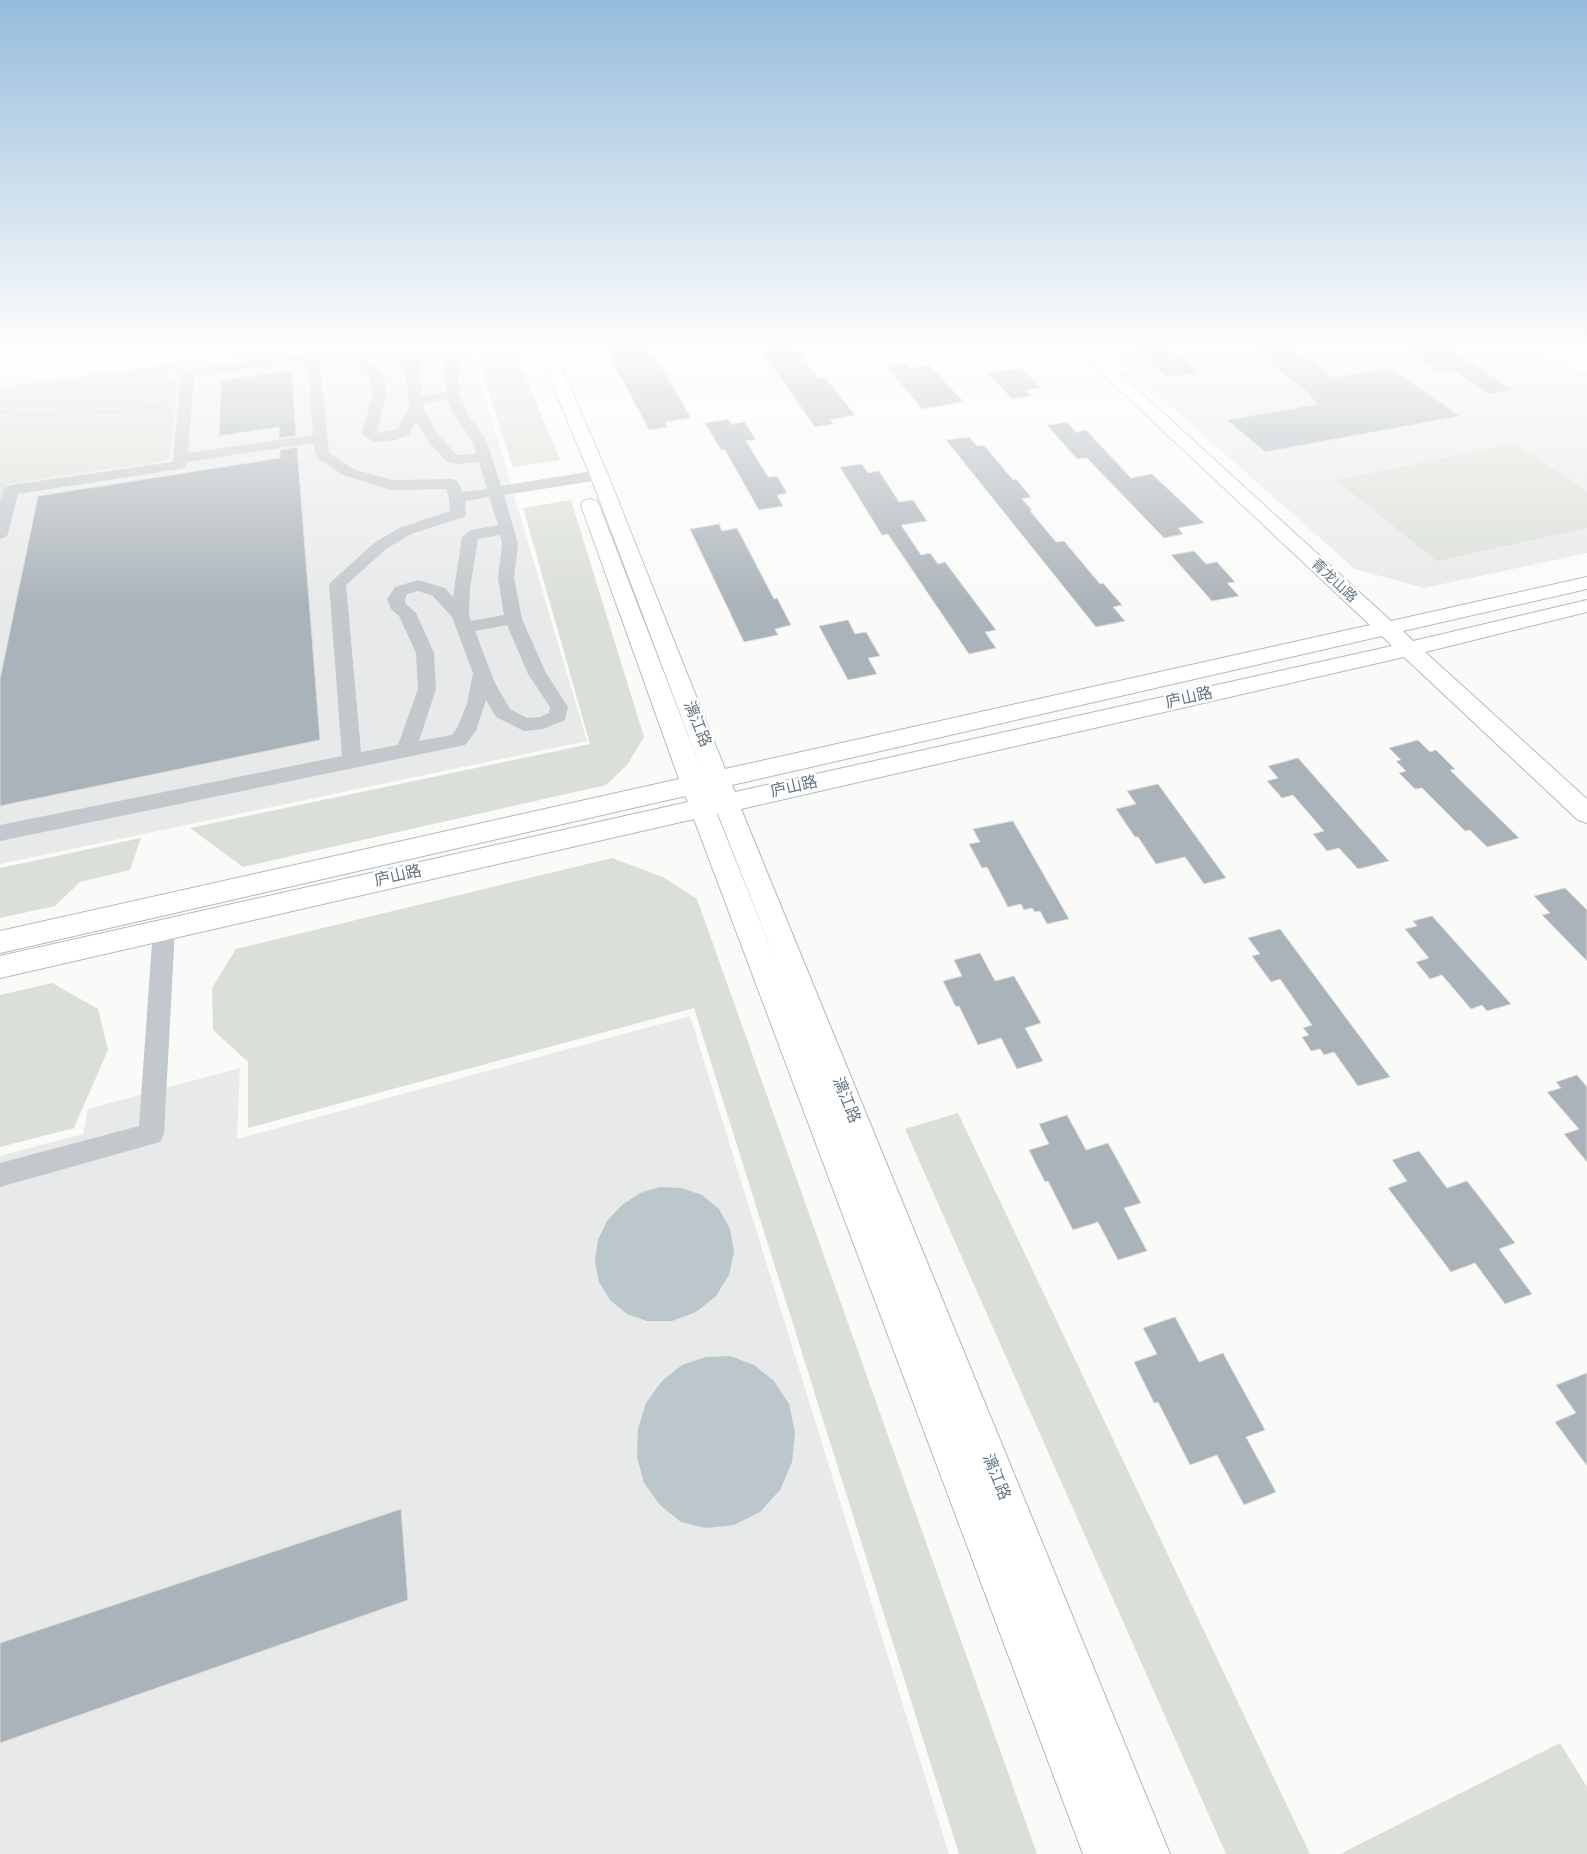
<!DOCTYPE html>
<html>
<head>
<meta charset="utf-8">
<style>
	body { margin:0 }
	canvas { display:block; background:#fafaf8 }
</style>
</head>
<body>
<canvas width="1587" height="1854"></canvas>
<script>
const g = document.querySelector('canvas').getContext('2d');
g.lineJoin = 'round';
function paint(path, color) {
  g.fillStyle = color;
  g.fill(path, 'evenodd');
}
function toPath(rows) {
  const path = new Path2D();
  for (const r of rows) {
    path.moveTo(r[0], r[1]);
    for (let i = 2; i < r.length; i += 2) path.lineTo(r[i], r[i + 1]);
  }
  return path;
}
function stroke(path, color, width, dash) {
  g.strokeStyle = color;
  g.lineWidth = width;
  g.lineCap = dash ? 'butt' : 'round';
  g.setLineDash(dash || []);
  g.stroke(path);
}
function label(font, color, halo, rows, align = 'center') {
  g.font = font + ' "Noto Sans","Noto Sans SC",sans-serif';
  g.lineWidth = 5;
  g.setLineDash([]);
  g.textBaseline = 'middle';
  g.strokeStyle = halo;
  g.fillStyle = color;
  for (const [text, x, y, turn = 0] of rows) {
    g.save();
    g.translate(x, y);
    g.rotate((+turn || 0) * Math.PI / 180);
    g.textAlign = isNaN(turn) ? turn : align;
    if (halo) g.strokeText(text, 0, 0);
    g.fillText(text, 0, 0);
    g.restore();
  }
}
paint(toPath([
	[293,347,470,347,587,741,0,864,0,386],
	[1104,347,1529,347,1587,374,1587,553,1424,588,1355,569],
	[690,1016,949,1854,0,1854,0,1156,83,1134,88,1109,240,1068,237,1139]
]), '#e8e9e9');
paint(toPath([
	[474,347,513,347,560,460,513,467],
	[179,364,177,372,163,373,163,381,171,381,177,384,170,456,168,459,162,461,7,484,0,505,0,388],
	[1515,444,1587,492,1587,528,1437,561,1336,480],
	[571,500,644,737,627,765,606,785,243,867,190,828,590,744,523,508],
	[141,838,130,870,80,882,55,906,0,918,0,868],
	[612,858,663,877,697,899,1037,1854,959,1854,694,1008,248,1128,248,1062,213,1030,212,988,236,949],
	[52,983,98,1009,108,1050,74,1128,0,1147,0,995],
	[958,1113,1310,1854,1226,1854,905,1129],
	[1560,1743,1587,1787,1587,1854,1340,1854]
]), '#dadfd7');
paint(toPath([
	[660,1187,681,1188,702,1195,719,1209,730,1229,734,1252,729,1275,716,1296,696,1312,672,1321,647,1321,627,1314,610,1300,599,1282,595,1261,598,1240,607,1221,622,1205,640,1193],
	[730,1356,754,1365,774,1381,789,1404,795,1433,792,1462,780,1490,760,1512,734,1525,706,1528,681,1522,660,1505,644,1483,637,1457,638,1429,646,1403,662,1381,682,1365,706,1357]
]), '#bbc7cb');
const building = toPath([
	[605,347,626,347,627,348,650,347,691,418,665,422,668,427,649,430,605,347],
	[759,347,795,347,818,378,825,377,855,415,830,420,833,424,815,427,759,347],
	[1132,347,1168,347,1199,372,1167,377,1132,347],
	[1249,347,1292,347,1333,377,1391,368,1460,416,1265,452,1227,420,1318,404,1310,397,1313,397,1249,347],
	[1402,347,1449,347,1513,390,1489,394,1455,371,1441,373,1402,347],
	[905,363,909,368,929,365,964,402,922,409,886,366,905,363],
	[1022,368,1041,388,1026,390,1031,396,1012,399,988,373,1022,368],
	[292,370,296,436,279,438,279,427,219,436,221,380,292,370],
	[728,419,731,424,745,422,756,440,746,441,768,477,777,476,787,493,777,495,783,506,759,510,725,450,721,450,705,423,728,419],
	[1067,422,1076,432,1086,430,1131,478,1152,474,1204,523,1178,528,1183,534,1164,538,1087,458,1077,459,1047,425,1067,422],
	[969,437,977,446,984,445,1013,480,1016,479,1031,497,1022,499,1032,510,1030,511,1056,542,1064,541,1100,584,1103,583,1122,605,1113,607,1125,621,1096,627,946,440,969,437],
	[297,447,320,740,0,806,0,679,38,496,280,458,280,450,297,447],
	[862,464,868,473,879,471,899,502,913,500,927,521,901,525,921,555,930,553,938,564,945,562,996,630,985,632,996,648,969,654,888,534,882,535,840,467,862,464],
	[719,524,722,531,737,528,774,599,777,598,791,625,775,629,778,635,744,642,690,529,719,524],
	[1194,551,1206,564,1217,562,1235,582,1227,583,1239,596,1212,601,1171,555,1194,551],
	[848,620,855,634,866,632,880,656,868,658,877,674,848,680,819,626,848,620],
	[1418,740,1430,752,1436,750,1455,769,1450,770,1519,838,1487,847,1470,830,1465,831,1422,788,1415,789,1399,773,1406,771,1396,761,1401,760,1389,748,1418,740],
	[1298,758,1389,861,1358,869,1339,848,1327,851,1313,834,1324,831,1293,795,1282,798,1267,781,1278,778,1268,766,1298,758],
	[1158,784,1226,878,1204,884,1185,857,1156,864,1138,837,1135,837,1116,809,1136,804,1127,791,1158,784],
	[1013,821,1069,919,1047,924,1040,911,1035,912,1032,908,1024,910,1021,904,1008,907,987,867,982,868,969,844,980,842,973,829,1013,821],
	[1565,888,1587,910,1587,961,1542,915,1550,913,1534,896,1565,888],
	[1432,916,1511,1004,1487,1011,1482,1005,1471,1009,1442,975,1430,979,1416,962,1429,958,1405,929,1417,926,1413,921,1432,916],
	[1280,929,1390,1077,1358,1086,1334,1052,1324,1055,1320,1049,1311,1051,1302,1037,1309,1035,1303,1028,1312,1025,1280,979,1271,982,1252,956,1260,954,1248,938,1280,929],
	[980,953,995,981,1014,976,1041,1023,1025,1028,1043,1061,1017,1069,1001,1038,978,1045,959,1006,956,1007,943,981,962,976,954,960,980,953],
	[1577,1075,1587,1087,1587,1162,1564,1134,1579,1129,1547,1092,1561,1088,1556,1082,1577,1075],
	[1067,1115,1086,1150,1108,1143,1141,1203,1124,1208,1147,1251,1118,1260,1098,1222,1073,1230,1048,1181,1045,1182,1029,1150,1049,1144,1039,1124,1067,1115],
	[1419,1151,1447,1188,1467,1181,1515,1243,1499,1249,1532,1294,1505,1304,1475,1263,1451,1272,1388,1188,1407,1181,1392,1160,1419,1151],
	[1175,1317,1199,1362,1223,1353,1265,1430,1246,1437,1276,1492,1244,1505,1217,1455,1190,1465,1158,1402,1154,1403,1134,1362,1157,1354,1143,1328,1175,1317],
	[1587,1373,1587,1466,1555,1422,1576,1413,1556,1385,1587,1373],
	[401,1509,408,1600,0,1743,0,1643,401,1509]
]);
paint(building, '#aab3b9');
stroke(building, '#dcdcda', 1);
const secondary = toPath([
	[537,347,553,347,608,475,725,769,1370,625,1074,347,1091,347,1391,621,1587,577,1587,589,1403,631,1413,641,1587,600,1587,612,1425,652,1587,799,1587,823,1578,820,1404,657,741,809,1170,1854,1083,1854,694,819,0,978,0,956,688,802,685,796,0,953,0,931,679,779,581,505,583,501,590,499,597,501,599,505,703,774,590,475,537,347],
	[1382,636,1392,646,735,792,732,785,1382,636],
	[717,814,718,814,777,964,717,814]
]);
stroke(secondary, '#b3babf', 2);
stroke(toPath([
	[0,412,25,414,114,412,168,404]
]), '#bbbfc2', 2, [2, 2]);
paint(toPath([
	[365,347,395,347,410,360,413,347,425,347,420,374,422,396,446,392,444,367,449,347,461,347,458,367,460,395,467,413,487,442,501,486,599,470,604,472,607,475,604,478,599,480,504,495,518,544,514,578,522,619,546,673,568,707,565,720,543,729,524,731,496,717,486,700,476,731,465,745,0,841,0,825,342,756,329,584,374,543,399,528,450,511,449,498,446,489,391,490,343,475,317,458,313,443,187,462,185,468,180,469,18,494,8,534,6,537,0,539,0,503,3,490,6,487,11,485,173,462,181,373,183,370,365,347],
	[386,352,396,360,406,374,409,407,398,429,378,433,377,432,387,393,384,377,364,355,386,352],
	[349,356,360,365,370,377,373,393,362,433,364,436,375,442,395,440,409,435,416,421,428,441,447,462,458,464,479,462,487,489,463,492,457,481,452,479,392,480,353,469,329,453,320,359,349,356],
	[307,361,313,435,188,453,194,376,307,361],
	[448,400,453,413,473,442,476,454,457,455,439,436,423,407,423,404,448,400],
	[489,497,498,525,471,530,462,537,453,597,445,588,418,580,395,587,387,599,391,609,399,616,416,653,418,689,398,745,361,752,346,585,386,549,411,534,464,517,466,514,465,501,489,497],
	[500,535,502,544,498,578,504,615,471,621,469,615,470,588,478,539,500,535],
	[418,591,433,596,452,617,473,673,467,704,457,728,452,735,419,741,436,689,434,653,416,613,405,603,405,599,407,594,418,591],
	[507,625,528,674,550,707,549,713,540,717,527,718,510,709,495,683,475,631,507,625],
	[164,920,172,923,175,929,164,1134,160,1142,0,1187,0,1163,139,1126,153,929,156,923,164,920]
]), '#c3c8cc');
paint(secondary, '#fff');
const sky = g.createLinearGradient(0, 0, 0, 606);
sky.addColorStop(0, '#96bcdc');
sky.addColorStop(0.57, '#fdfdfc');
sky.addColorStop(1, '#fdfdfc00');
g.fillStyle = sky;
g.fillRect(0, 0, 1587, 606);
label('14px', '#657683', '#fff', [
	["青龙山路",1334,581,43]
]);
label('16px', '#657683', '#fff', [
	["庐山路",1189,698,-13],
	["漓江路",697,724,68],
	["庐山路",794,787,-13],
	["庐山路",398,876,-13],
	["漓江路",846,1100,68],
	["漓江路",996,1477,68]
]);
</script>
</body>
</html>
